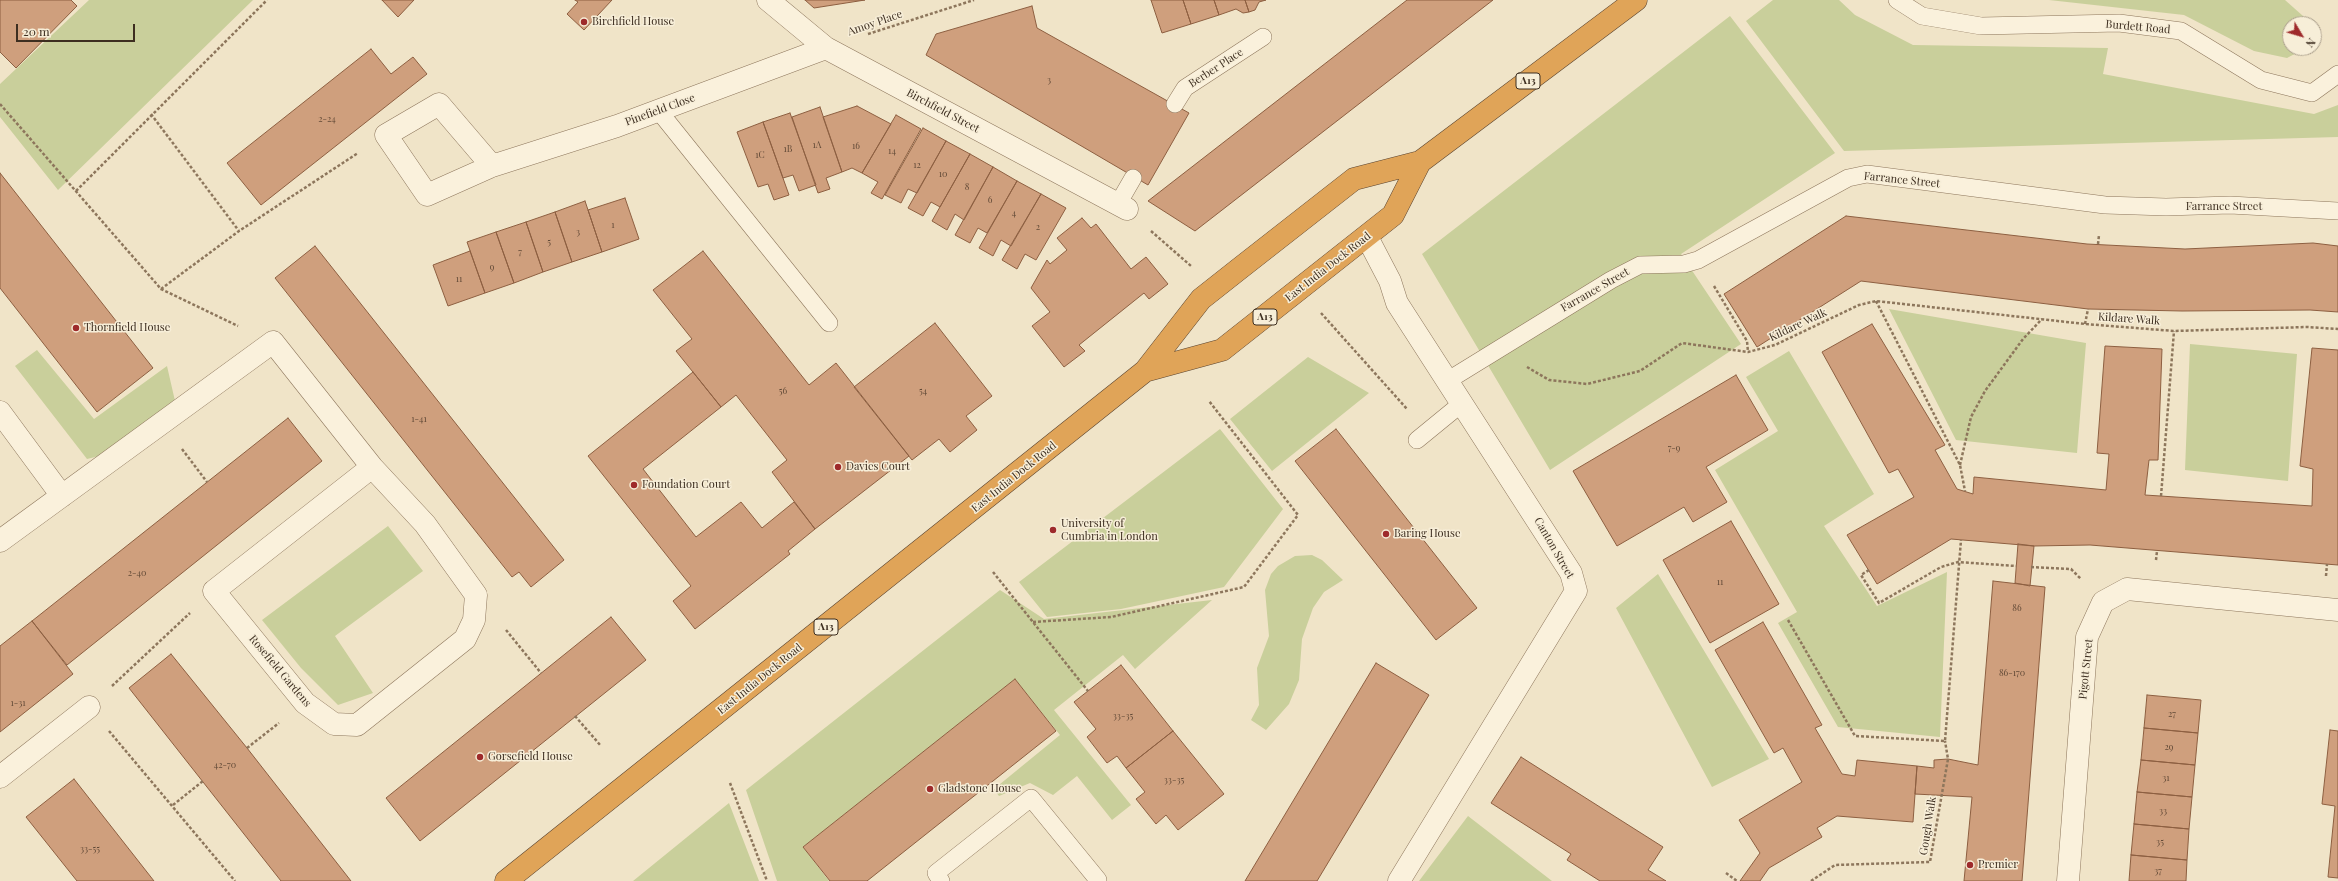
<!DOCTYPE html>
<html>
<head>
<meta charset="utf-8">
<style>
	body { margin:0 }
	#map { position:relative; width:2338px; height:881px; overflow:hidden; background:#f0e4c8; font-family:"Playfair Display",serif }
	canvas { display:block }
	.north { position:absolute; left:2282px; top:16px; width:40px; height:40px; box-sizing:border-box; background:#f7eed8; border:1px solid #ada18e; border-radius:50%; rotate:128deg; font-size:11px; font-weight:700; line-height:16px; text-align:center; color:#3d2e20 }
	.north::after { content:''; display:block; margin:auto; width:14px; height:18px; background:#9e2a2b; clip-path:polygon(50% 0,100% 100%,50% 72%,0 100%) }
	.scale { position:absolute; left:16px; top:24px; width:119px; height:18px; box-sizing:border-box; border:2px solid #3d2e20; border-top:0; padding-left:5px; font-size:12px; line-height:14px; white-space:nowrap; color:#3d2e20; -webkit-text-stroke:3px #f7eed8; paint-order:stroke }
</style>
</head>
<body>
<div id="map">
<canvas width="2338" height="881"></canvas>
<div class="north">N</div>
<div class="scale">20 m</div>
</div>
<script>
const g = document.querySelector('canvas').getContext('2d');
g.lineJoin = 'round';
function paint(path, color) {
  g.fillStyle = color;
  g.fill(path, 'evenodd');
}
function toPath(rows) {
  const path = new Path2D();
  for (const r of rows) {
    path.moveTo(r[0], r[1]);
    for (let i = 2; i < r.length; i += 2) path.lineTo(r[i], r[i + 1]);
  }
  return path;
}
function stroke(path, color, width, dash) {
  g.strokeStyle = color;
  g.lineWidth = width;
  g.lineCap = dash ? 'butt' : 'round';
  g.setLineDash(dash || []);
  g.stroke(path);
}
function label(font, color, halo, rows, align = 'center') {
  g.font = font + ' "Playfair Display",serif';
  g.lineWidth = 3;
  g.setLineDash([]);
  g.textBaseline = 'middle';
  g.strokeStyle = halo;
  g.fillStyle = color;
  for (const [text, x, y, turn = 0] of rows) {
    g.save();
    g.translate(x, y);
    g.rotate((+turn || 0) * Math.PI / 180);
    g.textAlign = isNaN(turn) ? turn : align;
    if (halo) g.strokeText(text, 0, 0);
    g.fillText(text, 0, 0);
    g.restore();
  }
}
paint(toPath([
	[89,0,253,0,58,190,0,117,0,84],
	[1773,0,1839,0,1855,15,1913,45,2108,48,2103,74,2314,114,2338,105,2338,137,1844,151,1746,21],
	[2049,0,2285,0,2312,24,2290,24,2290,48,2306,48,2287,58,2254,51,2184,15],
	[1730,16,1835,153,1681,254,1741,344,1550,470,1422,254],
	[1889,309,2086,343,2077,453,1956,440],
	[2190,344,2297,354,2288,481,2185,470],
	[37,350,94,419,167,366,175,401,103,455,87,459,15,366],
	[1789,351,1874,494,1824,526,1877,606,1947,572,1940,737,1838,727,1778,623,1797,612,1715,470,1778,431,1746,377],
	[1308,357,1369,393,1272,471,1230,419],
	[1220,429,1283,509,1224,587,1121,609,1047,617,1019,582],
	[388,526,423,571,335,636,373,693,338,705,301,668,262,620],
	[1312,555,1322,560,1343,580,1324,592,1313,608,1302,639,1299,680,1289,704,1266,730,1251,720,1259,705,1257,668,1269,636,1265,590,1271,574,1278,566,1295,556],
	[1658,574,1769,759,1712,787,1616,608],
	[1000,590,1044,619,1212,600,1135,669,1123,655,1054,710,1131,805,1112,820,1077,776,1053,795,1030,783,999,796,994,789,1060,735,1015,679,803,847,829,881,777,881,746,790],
	[729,803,759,881,633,881],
	[1468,816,1552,881,1419,881]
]), '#c9cf9b');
const building = toPath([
	[0,0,71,0,77,6,16,68,0,52,0,0],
	[382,0,414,0,398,17,382,0],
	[575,0,612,0,584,30,567,14,578,2,575,0],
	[805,0,865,0,814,8,805,0],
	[1151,0,1183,0,1191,24,1162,33,1151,0],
	[1183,0,1214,0,1219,15,1191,24,1183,0],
	[1214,0,1245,0,1249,12,1243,13,1236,9,1219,15,1214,0],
	[1245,0,1266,0,1259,2,1255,10,1249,12,1245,0],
	[1407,0,1493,0,1195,231,1148,201,1407,0],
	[1032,6,1037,28,1189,113,1148,185,926,55,936,34,1032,6],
	[371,49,391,74,413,57,427,74,261,205,227,163,371,49],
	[857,106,891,124,862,173,852,168,842,172,823,117,857,106],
	[820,107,842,172,826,178,830,189,818,193,792,117,820,107],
	[790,113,816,185,799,191,793,175,783,178,763,122,790,113],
	[896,115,921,129,882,199,871,193,878,182,862,173,896,115],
	[763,122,789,195,774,200,768,184,758,187,737,132,763,122],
	[923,128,946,141,917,193,908,189,901,203,885,195,923,128],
	[946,141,970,154,940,207,931,202,923,216,908,208,946,141],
	[970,154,993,167,964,220,955,214,947,230,932,221,970,154],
	[993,167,1017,181,987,233,978,228,970,243,955,235,993,167],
	[0,173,153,368,97,412,0,288,0,173],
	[1017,181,1041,194,1011,246,1001,240,993,256,979,248,1017,181],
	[1041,194,1066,208,1036,260,1025,254,1017,269,1002,260,1041,194],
	[625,198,639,239,602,252,588,210,625,198],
	[585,201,602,252,572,262,555,212,585,201],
	[555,212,572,262,543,272,526,222,555,212],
	[1846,216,2087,244,2185,249,2313,243,2338,246,2338,312,2310,310,2182,311,2088,309,1861,281,1757,347,1724,294,1846,216],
	[1082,218,1091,228,1096,224,1131,269,1146,257,1168,284,1149,299,1144,293,1079,345,1085,351,1064,367,1032,326,1050,312,1031,288,1047,260,1050,264,1067,250,1057,238,1082,218],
	[526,222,543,272,514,283,496,232,526,222],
	[496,232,514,283,485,293,467,242,496,232],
	[315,246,564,560,531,587,519,572,512,577,275,278,315,246],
	[470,251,485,293,448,306,433,265,470,251],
	[703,251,809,385,836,363,909,456,815,529,772,472,787,460,736,395,721,407,676,351,692,339,653,290,703,251],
	[935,323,992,396,966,416,977,430,950,452,939,439,912,460,854,387,935,323],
	[1872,324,1945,445,1935,450,1957,489,1973,494,1974,477,2106,490,2109,454,2097,453,2105,346,2162,349,2158,460,2149,460,2145,495,2312,506,2313,469,2300,466,2312,348,2338,350,2338,565,2090,545,2034,546,1951,539,1877,584,1847,535,1914,497,1898,469,1889,473,1822,352,1872,324],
	[693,372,721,407,643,469,696,537,741,502,762,528,794,502,815,529,788,551,790,554,695,629,673,601,691,586,588,456,693,372],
	[1736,375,1768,430,1706,467,1727,502,1693,522,1684,507,1617,546,1573,471,1736,375],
	[288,418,322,461,67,665,32,621,288,418],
	[1336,429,1477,608,1436,640,1295,461,1336,429],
	[1731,521,1779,604,1710,643,1663,560,1731,521],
	[2018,544,2034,546,2030,586,2015,583,2018,544],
	[1993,581,2045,587,2022,881,1964,881,1972,797,1915,794,1917,766,1934,768,1934,760,1948,759,1978,765,1993,581],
	[611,617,646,660,420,841,386,798,611,617],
	[32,621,73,674,0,732,0,646,32,621],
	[1763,622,1822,725,1815,728,1842,774,1855,776,1857,760,1917,766,1913,822,1837,816,1817,828,1822,837,1769,868,1760,881,1740,881,1760,853,1739,820,1802,782,1783,748,1774,753,1715,650,1763,622],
	[171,654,247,748,351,881,281,881,129,688,171,654],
	[1376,663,1429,695,1317,881,1245,881,1376,663],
	[1121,665,1173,731,1126,768,1117,756,1107,763,1087,737,1096,729,1074,702,1121,665],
	[1015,679,1056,731,867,881,830,881,803,847,1015,679],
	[2147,695,2201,700,2198,733,2144,728,2147,695],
	[2144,728,2198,733,2195,765,2141,760,2144,728],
	[2330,730,2338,731,2338,878,2328,877,2335,806,2322,804,2330,730],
	[1173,731,1224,794,1178,830,1166,815,1156,824,1136,799,1145,792,1126,768,1173,731],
	[1521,757,1663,847,1648,870,1666,881,1600,881,1567,860,1571,854,1491,803,1521,757],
	[2141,760,2195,765,2192,797,2137,792,2141,760],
	[74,779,154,881,77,881,26,817,74,779],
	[2137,792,2192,797,2189,829,2134,824,2137,792],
	[2134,824,2189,829,2187,860,2131,855,2134,824],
	[2131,855,2187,860,2186,881,2129,881,2131,855]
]);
paint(building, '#cf9f7d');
stroke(building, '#8d5f41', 1);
const lane = toPath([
	[1897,0,1922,16,1981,26,2119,23,2181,31,2261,80,2312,93,2338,74],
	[1175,104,1185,88,1263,37],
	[658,110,829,323],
	[1118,204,1133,178],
	[1447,381,1611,280,1640,265,1684,264,1698,260,1848,178,1867,174,2105,205,2166,207,2230,205,2338,211],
	[1417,440,1461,404],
	[941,881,936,873,1031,798,1098,880,1097,881]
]);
const street = toPath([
	[768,0,826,48,1127,209],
	[492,166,439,104,386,135,427,195,492,166,617,126,826,48],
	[1367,237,1390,281,1397,303,1571,573,1576,591,1399,881],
	[0,412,62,496],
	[0,541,273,342,372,467,425,524,476,595,474,620,465,639,357,725,334,724,305,703,214,591,372,467],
	[0,777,89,707],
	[2068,881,2087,637,2103,602,2127,589,2338,610]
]);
const highway = toPath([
	[1145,371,1222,350,1393,215,1420,162],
	[506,881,1145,371,1201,299,1239,269,1354,179,1420,162,1636,0]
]);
stroke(lane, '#8d765c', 18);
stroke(street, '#8d765c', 23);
stroke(highway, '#5b4430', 23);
stroke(toPath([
	[868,34,974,0],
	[0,104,161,289,238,326],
	[151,114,239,231],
	[76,191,267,0],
	[1151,231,1191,266],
	[2098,244,2099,235],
	[1714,286,1747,341,1748,352],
	[161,289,239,231,358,153],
	[1876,301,1960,465,1965,491],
	[1321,313,1407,409],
	[2085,324,2088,309],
	[1527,367,1549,380,1587,384,1640,371,1682,343,1748,352,1775,345,1859,305,1876,301,2085,324,2174,331,2307,327,2338,329],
	[182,449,207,482],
	[1960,465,1971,417,1985,391,2023,339,2042,319],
	[2161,496,2174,331],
	[2156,560,2157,551],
	[2031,567,2071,569,2081,579],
	[1869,570,1861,575,1879,603,1941,567,1958,562,2016,566],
	[993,572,1088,691],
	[2326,576,2327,564],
	[1788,620,1855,736,1945,741,1961,540],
	[1033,622,1111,617,1244,587,1298,515,1209,401],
	[506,630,541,673],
	[112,686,190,613],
	[575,716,601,746],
	[109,731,235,881],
	[247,748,279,723],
	[730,783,767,881],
	[173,805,203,781],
	[1726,873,1737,881],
	[1811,881,1835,865,1930,862,1948,759,1945,741]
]), '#8d765c', 2.5, [3, 2]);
stroke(lane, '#faf1dc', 17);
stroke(street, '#faf1dc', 22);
stroke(highway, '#e0a458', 22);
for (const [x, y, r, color] of [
	[584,22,4,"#9e2a2b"],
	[76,328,4,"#9e2a2b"],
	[838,467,4,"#9e2a2b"],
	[634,485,4,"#9e2a2b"],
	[1053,530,4,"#9e2a2b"],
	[1386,534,4,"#9e2a2b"],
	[480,757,4,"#9e2a2b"],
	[930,789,4,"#9e2a2b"],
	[1970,865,4,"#9e2a2b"]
]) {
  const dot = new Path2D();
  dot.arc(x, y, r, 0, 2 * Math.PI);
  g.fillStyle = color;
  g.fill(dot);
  stroke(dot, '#f7eed8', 1.5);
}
label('9px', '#624a37', null, [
	["3",1049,80],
	["2-24",327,119],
	["1A",817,145],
	["16",856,146],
	["1B",788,149],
	["14",892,151],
	["1C",760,155],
	["12",917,165],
	["10",943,174],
	["8",967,187],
	["6",990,200],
	["4",1014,213],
	["1",613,225],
	["2",1038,227],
	["3",578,232],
	["5",549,242],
	["7",520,252],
	["9",492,267],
	["11",459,279],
	["56",783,391],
	["54",923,391],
	["1-41",419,419],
	["7-9",1674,448],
	["2-40",137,573],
	["11",1720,582],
	["86",2017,608],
	["86-170",2012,673],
	["1-31",18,703],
	["27",2172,714],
	["33-35",1123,716],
	["29",2169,747],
	["42-70",225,765],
	["31",2166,778],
	["33-35",1174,780],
	["33",2163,811],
	["35",2160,842],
	["33-55",90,849],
	["37",2158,871]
]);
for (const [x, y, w] of [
	[1528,81,24],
	[1265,317,24],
	[826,627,24]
]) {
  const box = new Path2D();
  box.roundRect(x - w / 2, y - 8, w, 16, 3);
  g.fillStyle = '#f7eed8';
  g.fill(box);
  stroke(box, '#3d2e20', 1);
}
label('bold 10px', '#3d2e20', null, [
	["A13",1528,81],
	["A13",1265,317],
	["A13",826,627]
]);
label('11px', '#3d2e20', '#f7eed8', [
	["Birchfield House",592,22],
	["Thornfield House",84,328],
	["Davies Court",846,467],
	["Foundation Court",642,485],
	["University of",1061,524],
	["Cumbria in London",1061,537],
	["Baring House",1394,534],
	["Gorsefield House",488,757],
	["Gladstone House",938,789],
	["Premier",1978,865]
], 'left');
label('11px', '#3d2e20', '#f7eed8', [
	["Amoy Place",875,23,-19],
	["Burdett Road",2138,27,5],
	["Berber Place",1216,68,-33],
	["Pinefield Close",660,110,-20],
	["Birchfield Street",943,111,28],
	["Farrance Street",1902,180,6],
	["Farrance Street",2224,207],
	["East India Dock Road",1328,267,-38],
	["Farrance Street",1595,290,-30],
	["Kildare Walk",2129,319,4],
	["Kildare Walk",1798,325,-25],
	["East India Dock Road",1014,477,-39],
	["Canton Street",1554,548,60],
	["Pigott Street",2086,669,-84],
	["Rosefield Gardens",280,671,50],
	["East India Dock Road",760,679,-39],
	["Gough Walk",1928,826,-81]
]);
</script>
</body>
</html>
